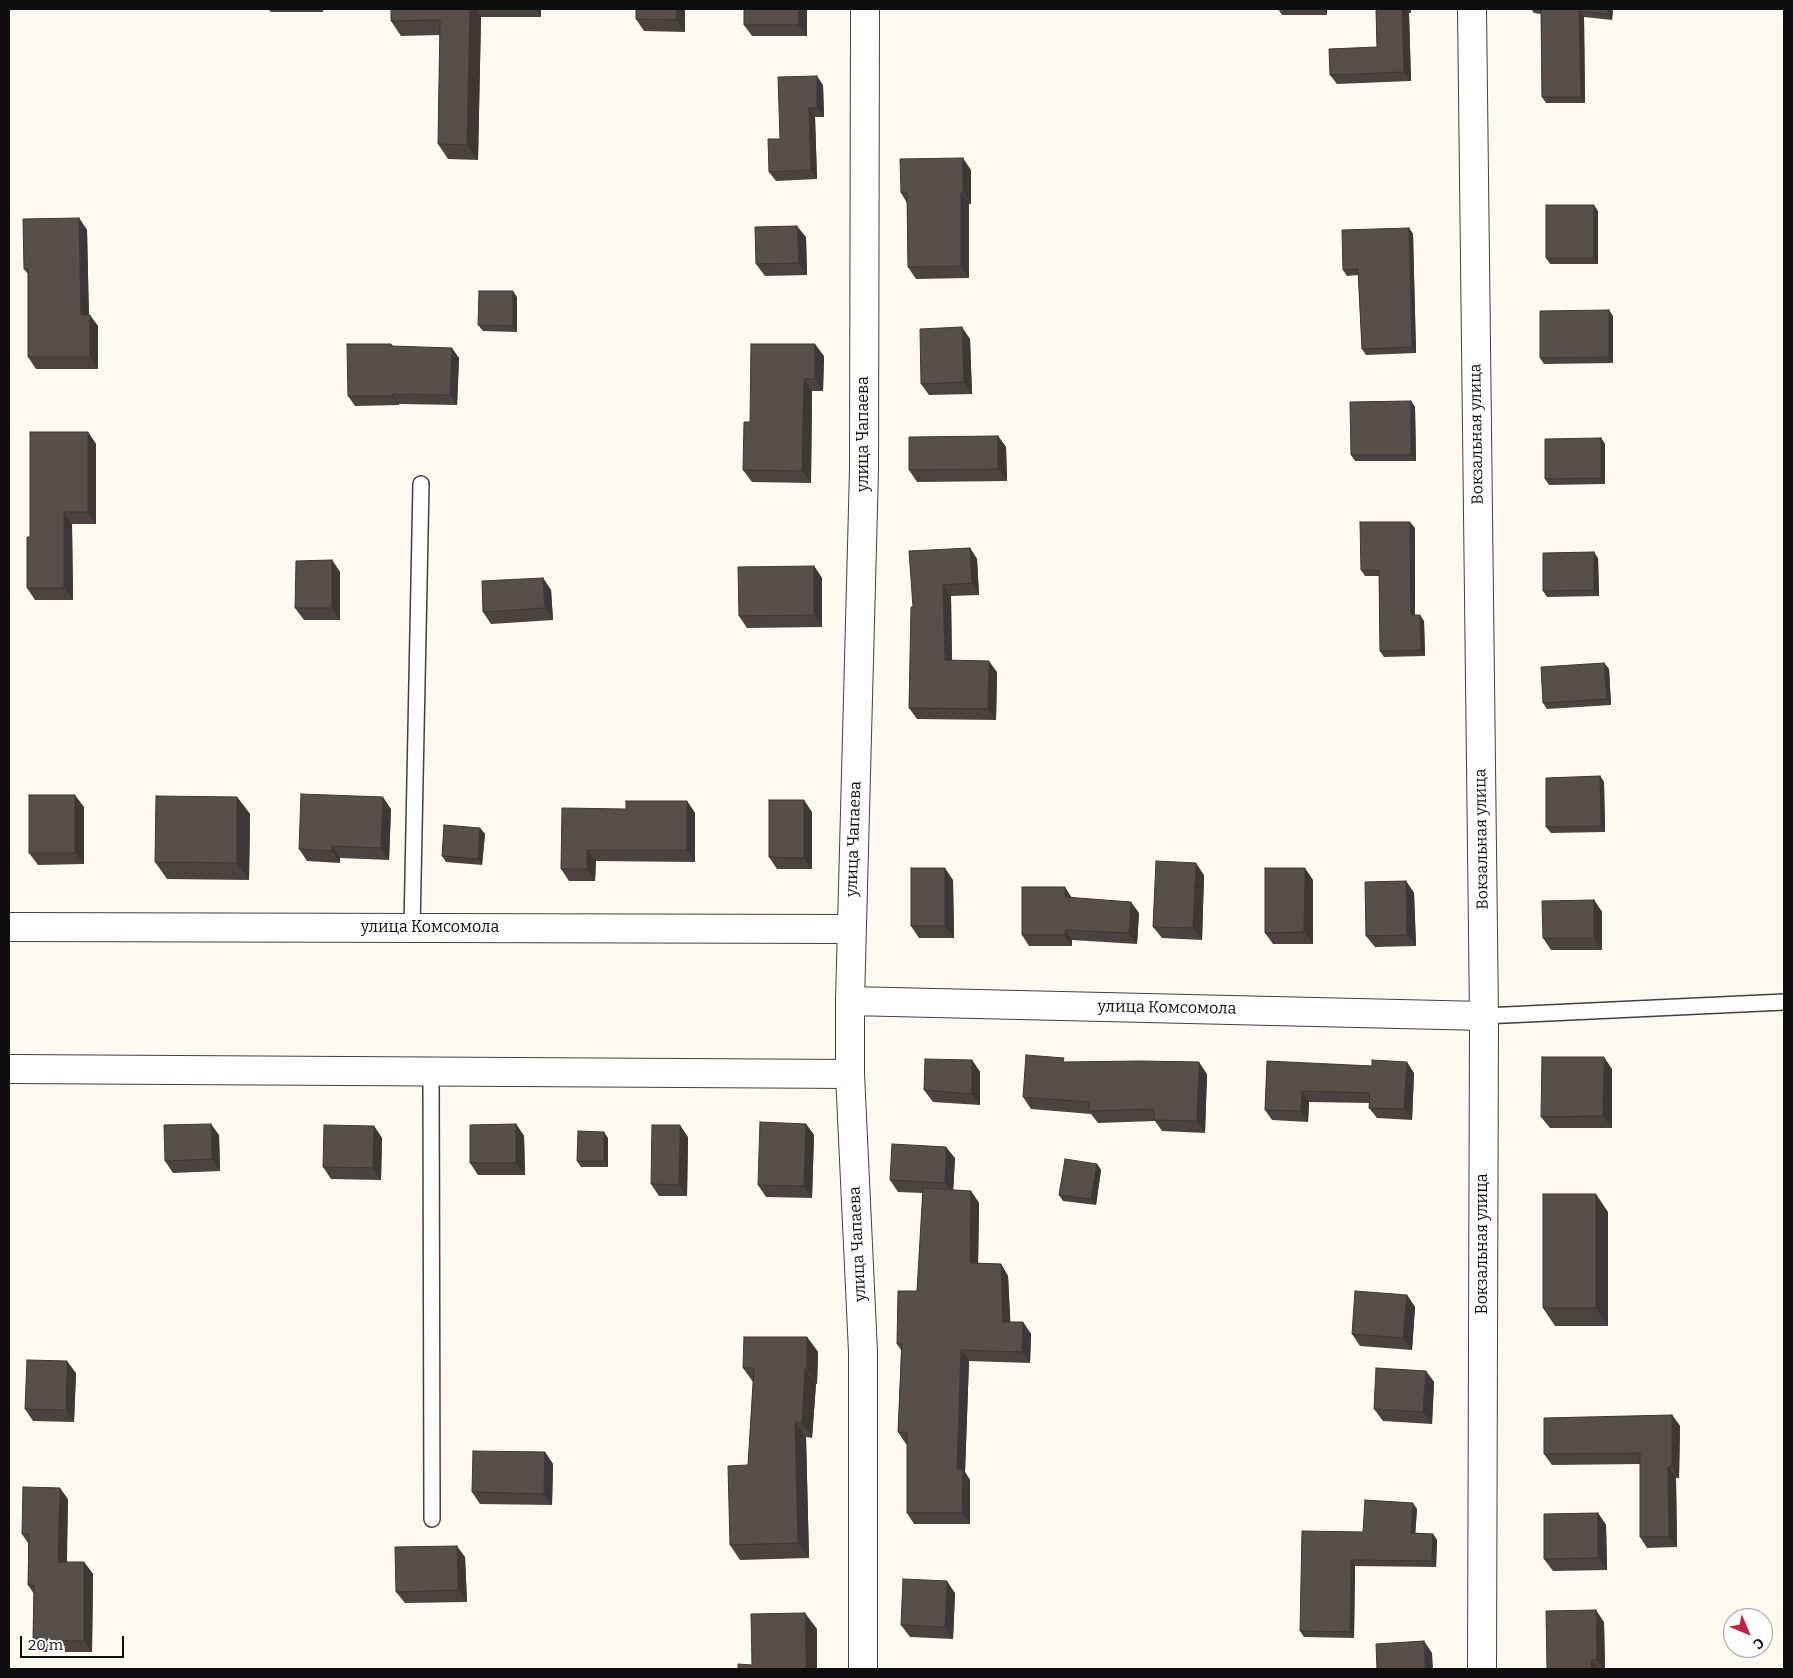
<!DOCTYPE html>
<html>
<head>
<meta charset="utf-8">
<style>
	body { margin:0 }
	#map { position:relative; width:1793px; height:1678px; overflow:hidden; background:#fffaf0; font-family:Bitter,serif }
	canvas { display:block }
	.frame { position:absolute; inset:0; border:10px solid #0e0e0e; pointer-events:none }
	.north { position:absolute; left:1723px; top:1608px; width:50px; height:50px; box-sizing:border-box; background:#fff; border:1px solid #9f9f9f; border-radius:50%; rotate:135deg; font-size:14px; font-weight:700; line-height:20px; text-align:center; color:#0e0e0e }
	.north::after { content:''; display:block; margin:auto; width:18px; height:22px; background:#c5203f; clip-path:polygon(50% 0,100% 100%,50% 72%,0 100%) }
	.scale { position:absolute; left:20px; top:1636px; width:104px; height:22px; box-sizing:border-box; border:2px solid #0e0e0e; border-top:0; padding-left:6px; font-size:15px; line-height:18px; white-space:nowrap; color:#0e0e0e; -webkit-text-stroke:4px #fff; paint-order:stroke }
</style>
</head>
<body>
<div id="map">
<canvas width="1793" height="1678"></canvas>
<div class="frame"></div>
<div class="north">С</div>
<div class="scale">20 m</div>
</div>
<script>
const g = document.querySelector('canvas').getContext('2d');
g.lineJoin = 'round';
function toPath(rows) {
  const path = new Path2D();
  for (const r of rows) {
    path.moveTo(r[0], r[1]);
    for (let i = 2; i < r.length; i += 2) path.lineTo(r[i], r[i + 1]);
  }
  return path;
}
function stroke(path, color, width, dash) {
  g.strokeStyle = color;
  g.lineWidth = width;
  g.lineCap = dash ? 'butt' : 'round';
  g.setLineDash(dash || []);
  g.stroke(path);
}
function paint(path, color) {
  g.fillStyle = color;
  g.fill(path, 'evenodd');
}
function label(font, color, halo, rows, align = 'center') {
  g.font = font + ' Bitter,serif';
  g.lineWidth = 5;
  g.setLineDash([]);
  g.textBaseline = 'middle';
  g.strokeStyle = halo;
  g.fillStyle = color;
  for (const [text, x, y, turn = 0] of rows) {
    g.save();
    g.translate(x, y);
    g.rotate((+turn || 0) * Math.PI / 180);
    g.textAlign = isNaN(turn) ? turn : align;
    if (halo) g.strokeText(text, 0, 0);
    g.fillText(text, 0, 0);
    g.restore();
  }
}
const lane = toPath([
	[412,928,421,484],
	[1484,1016,1784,1002],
	[431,1071,432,1519]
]);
const street = toPath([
	[1472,9,1484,1016,1482,1669],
	[9,927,851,929],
	[850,1001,1484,1016],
	[9,1069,850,1074],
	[863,1669,863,1352,850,1074,850,1001,864,470,865,9]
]);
stroke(lane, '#414141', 18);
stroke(street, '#414141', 30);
stroke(lane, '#fff', 15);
stroke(street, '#fff', 28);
paint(toPath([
	[37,9,89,9,38,10],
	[268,9,323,9,323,12,271,12],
	[391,9,541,9,541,17,481,17,478,160,448,159,438,144,440,35,401,36,391,21],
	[685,9,685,32,644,31,636,19],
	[744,9,807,9,807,36,752,36,744,25],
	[910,9,952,9,952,10],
	[1278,9,1327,9,1327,15,1282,15],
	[1376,9,1411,9,1411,13,1409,13,1411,81,1337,84,1330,75,1377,47],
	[1531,9,1613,9,1612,20,1584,17,1585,103,1546,103,1542,97,1541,14,1534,13],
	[823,85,824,117,815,117,817,179,776,181,769,172,780,139],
	[971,170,971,204,969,204,969,278,916,279,908,267,907,203,901,193],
	[1598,211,1598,264,1550,264,1546,258],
	[79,218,87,230,89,315,98,326,98,369,36,369,28,357,28,274,24,269],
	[1409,228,1413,234,1416,353,1366,355,1362,349,1358,275,1347,276,1343,270],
	[806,237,807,275,765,276,756,264],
	[517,297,517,332,483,331,478,325],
	[1613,316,1613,363,1544,364,1540,358],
	[970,339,972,394,929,395,921,384],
	[391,344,393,346,459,358,457,405,399,404,399,405,355,406,348,396],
	[824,356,823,391,812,391,811,483,752,482,743,470,750,422],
	[1411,401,1415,407,1416,461,1355,461,1351,455],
	[88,432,96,444,96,524,72,524,73,600,35,600,27,588,30,537],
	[998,436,1006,447,1007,481,917,482,909,470],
	[1601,438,1605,444,1605,484,1549,485,1545,479],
	[1415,528,1415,615,1424,621,1425,656,1384,657,1380,651,1379,576,1365,576,1361,570],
	[970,548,977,559,979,595,951,596,952,660,997,672,996,720,917,719,909,708,913,607],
	[1598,558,1599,596,1547,597,1543,591],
	[332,560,340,572,340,620,304,620,295,608],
	[814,566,822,578,822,627,747,628,739,616],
	[543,578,551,590,553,620,491,624,483,612],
	[1604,663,1609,669,1611,705,1547,709,1543,703],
	[1600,776,1604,782,1605,832,1551,833,1546,827],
	[237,797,250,814,249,880,167,879,155,862],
	[687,801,695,813,695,862,596,861,595,881,569,881,561,869,626,809],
	[84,807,84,864,38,865,29,853],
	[391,809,389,860,340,858,340,863,307,861,299,849],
	[812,812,812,869,777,869,769,857],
	[480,828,485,834,482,865,446,862,442,856],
	[1204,875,1202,940,1162,938,1153,927],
	[953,880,954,938,919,938,911,926],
	[1313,880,1313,944,1273,944,1265,933],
	[1406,881,1414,893,1416,946,1375,947,1366,936],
	[1072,897,1139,913,1137,944,1072,940,1072,946,1029,946,1022,935],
	[1594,900,1602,912,1602,950,1551,950,1543,938],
	[972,1060,980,1072,980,1105,933,1102,924,1090],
	[1267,1061,1414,1073,1412,1120,1377,1118,1369,1108,1370,1103,1309,1102,1308,1122,1272,1120,1265,1110],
	[1067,1062,1207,1074,1205,1133,1162,1131,1155,1121,1098,1123,1091,1114,1031,1109,1023,1097],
	[1612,1069,1612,1128,1550,1128,1541,1117],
	[516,1124,524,1136,525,1175,478,1175,470,1163],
	[806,1124,814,1135,812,1198,766,1197,758,1185],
	[374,1126,382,1138,381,1180,331,1179,323,1167],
	[219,1135,220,1171,173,1173,165,1161],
	[688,1137,687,1196,659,1196,651,1184],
	[608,1138,608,1167,581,1167,577,1161],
	[955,1158,953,1190,971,1191,979,1203,978,1263,1001,1264,1008,1276,1010,1322,1023,1322,1031,1334,1030,1363,969,1361,965,1472,970,1480,970,1524,914,1524,907,1513,907,1444,906,1444,898,1432,901,1350,897,1344,917,1291,923,1193,898,1192,890,1180],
	[1097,1164,1101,1170,1096,1205,1063,1201,1059,1195],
	[1608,1212,1608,1326,1555,1326,1543,1308],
	[1407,1295,1415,1307,1412,1350,1360,1346,1352,1334],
	[807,1337,818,1352,817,1384,816,1384,812,1438,806,1437,809,1558,740,1560,730,1545,748,1465,753,1382,743,1368],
	[1426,1371,1434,1382,1432,1424,1383,1421,1374,1409],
	[76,1373,74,1422,33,1421,25,1409],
	[1672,1415,1680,1426,1679,1478,1676,1478,1677,1547,1647,1548,1640,1537,1640,1464,1552,1465,1544,1454],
	[545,1452,553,1464,552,1505,480,1504,472,1492],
	[68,1499,67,1562,84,1562,93,1574,92,1652,41,1652,33,1640,34,1594,28,1585,28,1543,22,1534],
	[1417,1509,1415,1533,1433,1534,1437,1540,1436,1567,1355,1566,1354,1638,1304,1637,1300,1631,1363,1532],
	[1598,1513,1606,1525,1607,1570,1553,1571,1544,1559],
	[465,1557,467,1602,405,1603,396,1592],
	[955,1593,953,1639,910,1637,901,1625],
	[1604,1622,1605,1669,1547,1669]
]), '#4c4340');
paint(toPath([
	[470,9,475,9,481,17,478,160,467,145],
	[536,9,541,9,541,17],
	[677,9,685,9,685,32,676,20],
	[799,9,807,9,807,36,798,25],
	[1323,9,1327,9,1327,15],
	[1402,9,1406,9,1409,13,1411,81,1404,72],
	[1608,9,1613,9,1612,20,1608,14],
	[1579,11,1584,17,1585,103,1581,97],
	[817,76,823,85,824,117,817,108],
	[809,108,815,117,817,179,811,170],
	[963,158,971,170,971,204,963,192],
	[961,192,969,204,969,278,961,266],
	[1594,205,1598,211,1598,264,1594,258],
	[79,218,87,230,89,326,81,315],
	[797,226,806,237,807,275,799,263],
	[1409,228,1413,234,1416,353,1412,347],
	[513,291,517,297,517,332,513,326],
	[1609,310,1613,316,1613,363,1609,357],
	[90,315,98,326,98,369,90,357],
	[962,327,970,339,972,394,964,382],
	[815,344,824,356,823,391,815,379],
	[452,348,459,358,457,405,450,395],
	[804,379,812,391,811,483,802,471],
	[392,394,399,404,399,405,392,396],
	[1411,401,1415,407,1416,461,1411,455],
	[88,432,96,444,96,524,88,512],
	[998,436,1006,447,1007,481,998,469],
	[1601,438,1605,444,1605,484,1601,478],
	[64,512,72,524,73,600,64,588],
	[1410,522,1415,528,1415,621,1411,615],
	[970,548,977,559,979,595,972,583],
	[1594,552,1598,558,1599,596,1594,590],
	[332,560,340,572,340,620,332,608],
	[814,566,822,578,822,627,814,615],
	[543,578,551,590,553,620,545,608],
	[943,585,951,596,952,671,945,660],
	[1420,615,1424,621,1425,656,1421,650],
	[989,661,997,672,996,720,988,709],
	[1604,663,1609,669,1611,705,1607,699],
	[1600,776,1604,782,1605,832,1601,826],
	[75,795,84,807,84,864,75,853],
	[237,797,250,814,249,880,237,863],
	[383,797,391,809,389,860,381,848],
	[804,800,812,812,812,869,804,858],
	[687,801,695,813,695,862,687,850],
	[480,828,485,834,482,865,478,859],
	[332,846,340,858,340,863,332,851],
	[587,850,596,861,595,881,587,869],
	[1196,863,1204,875,1202,940,1193,928],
	[945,868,953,880,954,938,945,926],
	[1305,868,1313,880,1313,944,1304,932],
	[1406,881,1414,893,1416,946,1407,935],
	[1065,887,1072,898,1065,897],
	[1594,900,1602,912,1602,950,1594,938],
	[1131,902,1139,913,1137,944,1129,933],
	[1065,930,1072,940,1072,946,1065,935],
	[1604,1057,1612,1069,1612,1128,1603,1116],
	[972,1060,980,1072,980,1105,972,1094],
	[1199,1062,1207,1074,1205,1133,1197,1121],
	[1407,1062,1414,1073,1412,1120,1404,1109],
	[1302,1091,1309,1102,1308,1122,1301,1111],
	[211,1124,219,1135,220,1171,212,1159],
	[516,1124,524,1136,525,1175,516,1163],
	[806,1124,814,1135,812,1198,804,1186],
	[680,1125,688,1137,687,1196,679,1185],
	[374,1126,382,1138,381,1180,373,1168],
	[604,1132,608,1138,608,1167,604,1161],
	[946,1147,955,1158,953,1195,945,1183],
	[1097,1164,1101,1170,1096,1205,1091,1199],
	[971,1191,979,1203,978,1274,970,1263],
	[1596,1194,1608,1212,1608,1326,1596,1308],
	[1001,1264,1008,1276,1011,1333,1003,1322],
	[1407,1295,1415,1307,1412,1350,1403,1338],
	[1023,1322,1031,1334,1030,1363,1022,1352],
	[807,1337,818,1352,817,1384,807,1369],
	[961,1350,969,1361,965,1472,970,1480,970,1524,962,1513,957,1469],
	[67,1361,76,1373,74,1422,66,1410],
	[805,1369,816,1384,812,1438,802,1423],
	[1426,1371,1434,1382,1432,1424,1423,1412],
	[1672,1415,1680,1426,1679,1478,1672,1467],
	[795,1422,806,1437,809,1558,798,1543],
	[545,1452,553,1464,552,1505,544,1494],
	[1668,1467,1676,1478,1677,1547,1669,1537],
	[60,1488,68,1499,66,1574,58,1562],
	[1413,1503,1417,1509,1415,1539,1411,1533],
	[1598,1513,1606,1525,1607,1570,1598,1558],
	[1433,1534,1437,1540,1436,1567,1432,1561],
	[457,1546,465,1557,467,1602,458,1590],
	[1351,1560,1355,1566,1354,1638,1350,1632],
	[84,1562,93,1574,92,1652,84,1641],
	[947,1581,955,1593,953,1639,945,1627],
	[1596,1610,1604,1622,1605,1669,1603,1669,1597,1660],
	[805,1613,817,1629,817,1669,806,1669],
	[1424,1641,1432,1653,1433,1669,1425,1669],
	[1591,1660,1598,1669,1592,1669]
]), '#3e3734');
const building = toPath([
	[391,9,470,9,467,145,438,144,440,20,391,21,391,9],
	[636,9,677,9,676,20,636,19,636,9],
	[744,9,799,9,798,25,744,25,744,9],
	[1376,9,1402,9,1404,72,1330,75,1329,49,1377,47,1376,9],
	[1541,9,1608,9,1608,14,1579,11,1581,97,1542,97,1541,9],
	[817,76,817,108,809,108,811,170,769,172,768,139,780,139,778,77,817,76],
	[963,158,963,192,961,192,961,266,908,267,907,193,901,193,900,159,963,158],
	[1546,205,1594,205,1594,258,1546,258,1546,205],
	[79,218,81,315,90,315,90,357,28,357,28,269,24,269,23,219,79,218],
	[797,226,799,263,756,264,755,227,797,226],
	[1409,228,1412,347,1362,349,1358,269,1343,270,1342,230,1409,228],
	[479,291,513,291,513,326,478,325,479,291],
	[1609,310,1609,357,1540,358,1540,311,1609,310],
	[962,327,964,382,921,384,920,329,962,327],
	[347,344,391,344,391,346,452,348,450,395,392,394,392,396,348,396,347,344],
	[751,344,815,344,815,379,804,379,802,471,743,470,744,422,750,422,751,344],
	[1411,401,1411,455,1351,455,1350,402,1411,401],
	[30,432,88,432,88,512,64,512,64,588,27,588,27,537,30,537,30,432],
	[998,436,998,469,909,470,909,437,998,436],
	[1601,438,1601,478,1545,479,1545,439,1601,438],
	[1360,522,1410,522,1411,615,1420,615,1421,650,1380,651,1379,570,1361,570,1360,522],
	[970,548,972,583,943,585,945,660,989,661,988,709,909,708,911,607,913,607,909,551,970,548],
	[1594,552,1594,590,1543,591,1543,553,1594,552],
	[332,560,332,608,295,608,296,561,332,560],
	[814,566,814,615,739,616,738,567,814,566],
	[543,578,545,608,483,612,482,581,543,578],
	[1604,663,1607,699,1543,703,1541,667,1604,663],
	[1600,776,1601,826,1546,827,1546,778,1600,776],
	[301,794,383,797,381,848,332,846,332,851,299,849,301,794],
	[29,795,75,795,75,853,29,853,29,795],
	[156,796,237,797,237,863,155,862,156,796],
	[769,800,804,800,804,858,769,857,769,800],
	[626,801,687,801,687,850,587,850,587,869,561,869,562,808,626,809,626,801],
	[444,825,480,828,478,859,442,856,444,825],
	[1156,861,1196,863,1193,928,1153,927,1156,861],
	[911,868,945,868,945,926,911,926,911,868],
	[1265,868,1305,868,1304,932,1265,933,1265,868],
	[1406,881,1407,935,1366,936,1365,882,1406,881],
	[1022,887,1065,887,1065,897,1131,902,1129,933,1065,930,1065,935,1022,935,1022,887],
	[1594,900,1594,938,1543,938,1542,901,1594,900],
	[1026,1055,1064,1058,1063,1062,1140,1061,1199,1062,1197,1121,1154,1120,1154,1109,1089,1111,1089,1102,1023,1097,1026,1055],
	[1542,1057,1604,1057,1603,1116,1541,1117,1542,1057],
	[925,1059,972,1060,972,1094,924,1090,925,1059],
	[1372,1060,1407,1062,1404,1109,1369,1108,1370,1093,1302,1091,1301,1111,1265,1110,1267,1061,1372,1066,1372,1060],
	[760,1122,806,1124,804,1186,758,1185,760,1122],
	[211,1124,212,1159,165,1161,164,1125,211,1124],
	[516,1124,516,1163,470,1163,470,1125,516,1124],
	[324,1125,374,1126,373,1168,323,1167,324,1125],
	[652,1125,680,1125,679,1185,651,1184,652,1125],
	[578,1131,604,1132,604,1161,577,1161,578,1131],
	[892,1144,946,1147,945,1183,890,1180,892,1144],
	[1065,1159,1097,1164,1091,1199,1059,1195,1065,1159],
	[923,1188,971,1191,970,1263,1001,1264,1003,1322,1023,1322,1022,1352,961,1350,957,1469,963,1469,962,1513,907,1513,907,1433,898,1432,902,1344,897,1344,898,1291,917,1291,923,1188],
	[1543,1194,1596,1194,1596,1308,1543,1308,1543,1194],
	[1355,1291,1407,1295,1403,1338,1352,1334,1355,1291],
	[744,1337,807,1337,807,1369,805,1369,802,1423,795,1422,798,1543,730,1545,728,1466,748,1465,754,1368,743,1368,744,1337],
	[27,1360,67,1361,66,1410,25,1409,27,1360],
	[1376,1368,1426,1371,1423,1412,1374,1409,1376,1368],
	[1672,1415,1672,1467,1668,1467,1669,1537,1640,1537,1640,1453,1544,1454,1544,1418,1672,1415],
	[473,1451,545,1452,544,1494,472,1492,473,1451],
	[23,1487,60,1488,58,1562,84,1562,84,1641,33,1640,34,1585,28,1585,29,1534,22,1534,23,1487],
	[1365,1500,1413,1503,1411,1533,1433,1534,1432,1561,1351,1560,1350,1632,1300,1631,1302,1531,1363,1532,1365,1500],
	[1598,1513,1598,1558,1544,1559,1544,1514,1598,1513],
	[457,1546,458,1590,396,1592,395,1547,457,1546],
	[903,1579,947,1581,945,1627,901,1625,903,1579],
	[1596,1610,1597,1660,1591,1660,1592,1669,1547,1669,1546,1611,1596,1610],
	[805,1613,806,1669,815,1669,738,1669,738,1664,752,1665,751,1614,805,1613],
	[1424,1641,1425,1669,1377,1669,1376,1644,1424,1641]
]);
paint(building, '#584e4a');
stroke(building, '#3e3734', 1);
label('16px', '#0e0e0e', '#fff', [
	["улица Чапаева",864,434,-90],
	["Вокзальная улица",1477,434,-91],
	["улица Чапаева",854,839,-88],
	["Вокзальная улица",1482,839,-91],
	["улица Комсомола",430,928],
	["улица Комсомола",1167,1008,1],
	["улица Чапаева",858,1244,-93],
	["Вокзальная улица",1483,1244,-90]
]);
</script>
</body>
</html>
